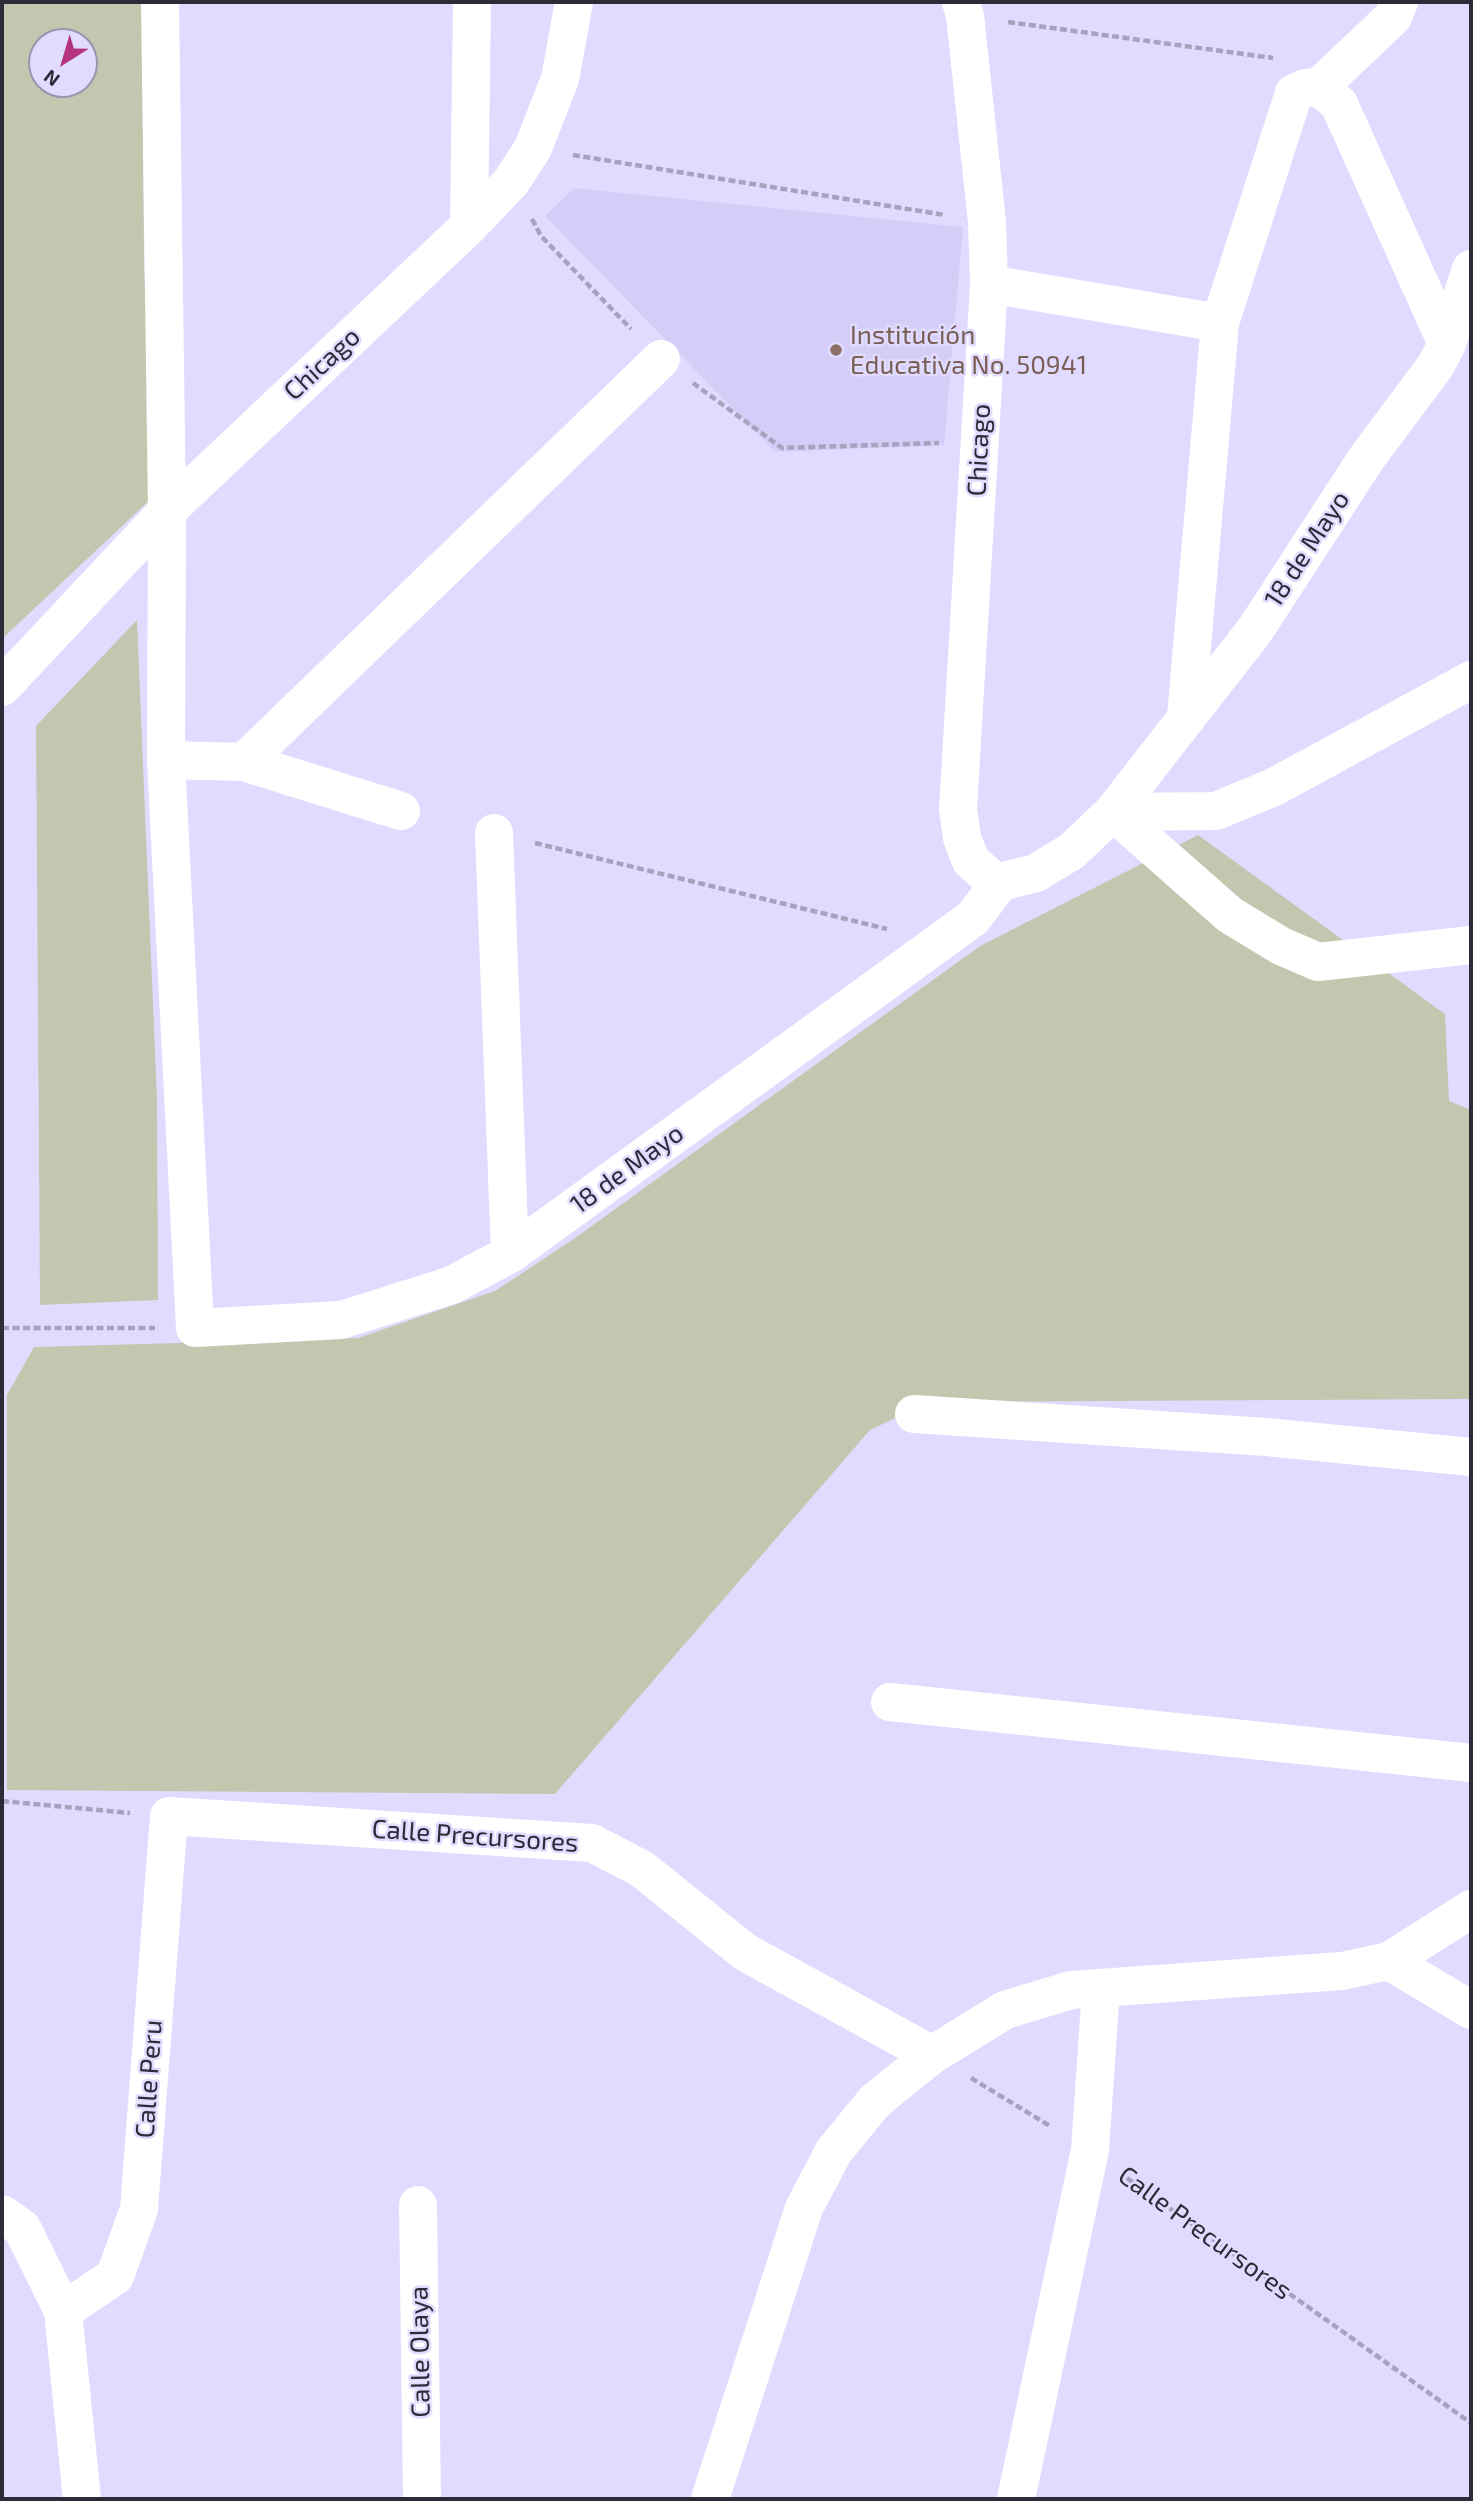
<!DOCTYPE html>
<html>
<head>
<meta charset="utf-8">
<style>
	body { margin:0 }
	#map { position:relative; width:1473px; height:2501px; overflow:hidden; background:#e1dbff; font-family:"Exo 2",sans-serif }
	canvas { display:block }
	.frame { position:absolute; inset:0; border:4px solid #2e2b39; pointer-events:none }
	.north { position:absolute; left:28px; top:28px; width:70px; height:70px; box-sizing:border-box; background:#e1dbff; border:2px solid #9995b0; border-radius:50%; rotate:217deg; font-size:19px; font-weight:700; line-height:28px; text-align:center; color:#2e2b39 }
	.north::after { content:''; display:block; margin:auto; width:24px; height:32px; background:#b43481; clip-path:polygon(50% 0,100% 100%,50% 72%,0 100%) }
</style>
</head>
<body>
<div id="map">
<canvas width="1473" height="2501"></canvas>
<div class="frame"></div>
<div class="north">N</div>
</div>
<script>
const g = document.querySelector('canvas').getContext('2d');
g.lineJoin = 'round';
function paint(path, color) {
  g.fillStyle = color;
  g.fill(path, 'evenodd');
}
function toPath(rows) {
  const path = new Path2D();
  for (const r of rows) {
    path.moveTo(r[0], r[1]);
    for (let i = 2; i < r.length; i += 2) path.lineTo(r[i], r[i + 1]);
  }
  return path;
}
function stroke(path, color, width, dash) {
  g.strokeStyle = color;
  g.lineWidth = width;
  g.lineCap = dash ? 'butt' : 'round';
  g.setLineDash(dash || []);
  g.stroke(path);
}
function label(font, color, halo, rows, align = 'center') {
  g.font = font + ' "Exo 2",sans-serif';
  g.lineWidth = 5;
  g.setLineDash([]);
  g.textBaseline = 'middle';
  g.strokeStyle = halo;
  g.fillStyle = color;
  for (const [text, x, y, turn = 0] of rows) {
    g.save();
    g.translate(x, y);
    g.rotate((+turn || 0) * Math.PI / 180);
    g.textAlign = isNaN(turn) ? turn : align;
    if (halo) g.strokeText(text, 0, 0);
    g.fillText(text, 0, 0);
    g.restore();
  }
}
paint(toPath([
	[574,188,963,227,944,445,775,452,545,216]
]), '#d4cdf8');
paint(toPath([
	[2,2,142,2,144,262,154,496,2,639],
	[42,42,84,42,84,84,42,84],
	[137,620,157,1100,158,1300,40,1305,36,726],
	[1198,835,1445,1014,1449,1101,1471,1110,1471,1399,929,1402,870,1430,555,1794,7,1790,7,1395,34,1347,358,1338,495,1291,575,1238,980,946]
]), '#c2c8b0');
stroke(toPath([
	[1008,22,1273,58],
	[573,155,945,215],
	[532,219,541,236,631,329],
	[693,383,782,448,939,443],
	[535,843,887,929],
	[2,1328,155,1328],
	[2,1801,130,1813],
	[971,2078,1050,2126],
	[1127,2178,1471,2423]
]), '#a7a2be', 4.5, [7, 3.5]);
stroke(toPath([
	[160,2,167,511,166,760,195,1328,341,1320,452,1285,510,1254,973,918,1000,882],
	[961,2,965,16,987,222,989,284,958,809,962,838,971,861,995,882,1000,882],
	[1319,87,1393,17,1399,2],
	[469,226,472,2],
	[989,284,1220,323],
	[2,687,167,511,469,226,511,182,533,148,560,79,574,2],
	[1186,716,1220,323,1294,93,1305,88,1319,87,1339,104,1447,344],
	[166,760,244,762,401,811],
	[244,762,661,359],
	[1113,812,1230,915,1281,946,1318,962,1471,945],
	[1113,812,1216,811,1274,787,1471,680],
	[494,833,510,1254],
	[1000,882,1036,873,1072,851,1113,812,1255,630,1366,459,1436,365,1447,344,1471,269],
	[914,1414,1266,1437,1471,1457],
	[890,1702,1471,1763],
	[1389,1961,1471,2010],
	[418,2205,422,2499],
	[63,2311,115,2276,139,2209,169,1816,592,1843,642,1869,745,1952,932,2055],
	[1016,2499,1090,2150,1101,1988]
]), '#fff', 38);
stroke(toPath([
	[2,2214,22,2228,63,2311,82,2499],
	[710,2499,804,2208,834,2151,875,2101,932,2055,1005,2010,1071,1990,1342,1971,1389,1961,1471,1909]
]), '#fff', 38);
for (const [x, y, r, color] of [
	[836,350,7,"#8d6e63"]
]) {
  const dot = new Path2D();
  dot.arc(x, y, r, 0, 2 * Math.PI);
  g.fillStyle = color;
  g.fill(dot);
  stroke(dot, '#e1dbff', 2.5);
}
label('26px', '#785e54', '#e1dbff', [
	["Institución",850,335],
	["Educativa No. 50941",850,365]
], 'left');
label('26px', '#2e2b39', '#e1dbff', [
	["Chicago",322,364,-43],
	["Chicago",979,450,-87],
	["18 de Mayo",1307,549,-57],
	["18 de Mayo",627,1169,-36],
	["Calle Precursores",475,1836,4],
	["Calle Peru",149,2079,-86],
	["Calle Precursores",1205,2233,36],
	["Calle Olaya",420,2352,-91]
]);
</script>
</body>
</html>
